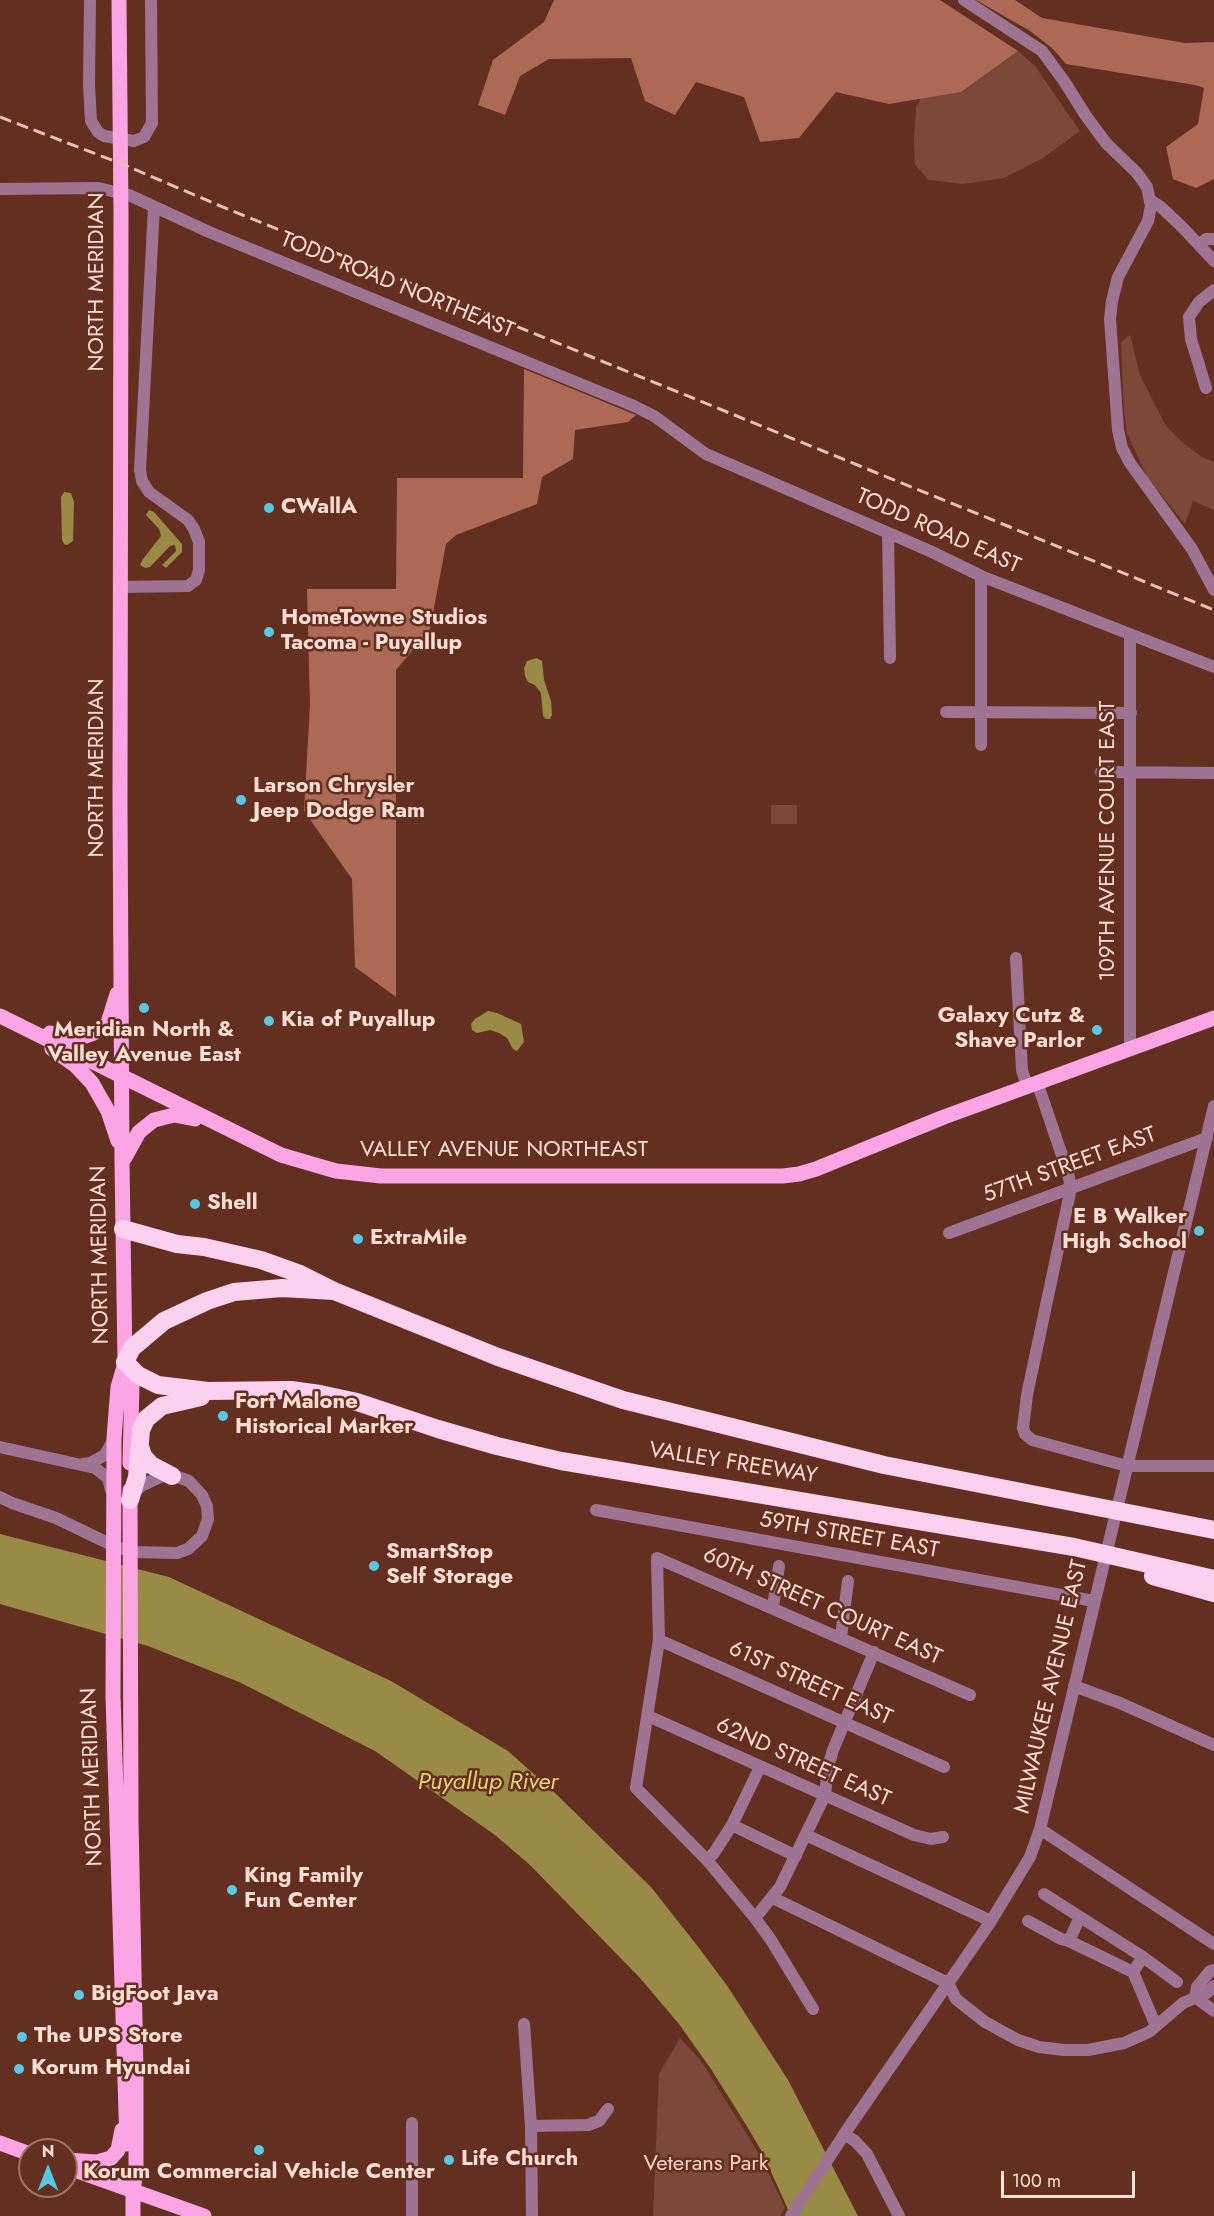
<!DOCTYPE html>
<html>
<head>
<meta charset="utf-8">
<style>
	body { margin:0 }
	#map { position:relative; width:1214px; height:2216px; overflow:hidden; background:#632f20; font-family:Jost,sans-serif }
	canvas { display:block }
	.north { position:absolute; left:18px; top:2138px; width:60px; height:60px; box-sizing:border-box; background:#632f20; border:2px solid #a17568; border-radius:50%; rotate:0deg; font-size:16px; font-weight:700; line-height:24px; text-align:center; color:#feddd3 }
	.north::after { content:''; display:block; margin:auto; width:21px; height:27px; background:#59c8e4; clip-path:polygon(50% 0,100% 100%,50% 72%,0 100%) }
	.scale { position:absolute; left:1001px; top:2171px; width:134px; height:27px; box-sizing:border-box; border:3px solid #feddd3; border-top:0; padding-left:8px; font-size:18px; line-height:21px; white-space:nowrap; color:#feddd3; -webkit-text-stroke:4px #632f20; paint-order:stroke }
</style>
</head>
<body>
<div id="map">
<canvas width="1214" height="2216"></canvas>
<div class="north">N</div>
<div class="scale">100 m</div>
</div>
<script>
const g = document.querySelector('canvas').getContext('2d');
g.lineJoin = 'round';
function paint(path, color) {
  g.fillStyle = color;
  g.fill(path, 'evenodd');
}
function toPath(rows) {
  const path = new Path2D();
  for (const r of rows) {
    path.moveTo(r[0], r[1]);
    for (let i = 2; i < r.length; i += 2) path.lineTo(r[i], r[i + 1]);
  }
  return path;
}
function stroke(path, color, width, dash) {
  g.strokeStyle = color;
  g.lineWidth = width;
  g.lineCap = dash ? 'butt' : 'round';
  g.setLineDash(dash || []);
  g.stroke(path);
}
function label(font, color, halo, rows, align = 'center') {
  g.font = font + ' Jost,sans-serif';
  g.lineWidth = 5;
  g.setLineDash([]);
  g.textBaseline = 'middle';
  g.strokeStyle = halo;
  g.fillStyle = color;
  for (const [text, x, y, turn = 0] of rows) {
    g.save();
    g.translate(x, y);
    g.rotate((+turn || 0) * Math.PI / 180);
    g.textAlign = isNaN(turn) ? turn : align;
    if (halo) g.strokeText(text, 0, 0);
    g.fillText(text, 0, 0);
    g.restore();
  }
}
paint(toPath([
	[1018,51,1035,66,1080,131,1043,158,1004,178,963,184,929,180,915,165,914,140,916,107,921,98,961,92],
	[1130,335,1140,375,1166,426,1182,442,1202,457,1214,462,1214,510,1193,501,1185,524,1147,477,1127,433,1124,411,1121,342],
	[771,805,797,805,797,824,771,824],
	[680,2038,701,2061,761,2157,785,2208,780,2216,653,2216,659,2074]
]), '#7b4839');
paint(toPath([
	[554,0,940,0,1018,51,961,92,889,104,836,92,799,138,760,142,744,97,696,82,675,115,645,101,631,58,549,59,520,76,505,115,478,105,493,60,544,22],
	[976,0,1015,0,1042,18,1185,43,1214,42,1214,179,1196,188,1173,179,1166,147,1198,124,1204,88,1195,85,1066,64,1052,48,1030,31],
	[524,369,636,415,628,422,575,430,573,459,542,477,537,504,456,535,446,544,430,629,396,670,396,997,355,967,352,879,304,811,310,705,307,589,396,589,397,478,523,478]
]), '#ac6956');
paint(toPath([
	[64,492,71,493,74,502,73,541,67,545,64,544,62,540,61,497],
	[149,510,154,512,182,544,182,552,166,568,162,565,176,551,175,545,170,546,150,567,145,568,140,565,143,559,161,536,159,529,146,515],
	[537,658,542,661,544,680,551,701,552,715,550,719,546,719,543,716,541,693,535,685,528,682,525,676,524,668,527,661],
	[488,1011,497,1013,521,1024,524,1042,517,1051,513,1049,507,1038,499,1033,490,1030,477,1033,472,1030,471,1024,475,1019],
	[0,1534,169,1577,391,1681,508,1751,554,1792,651,1887,699,1948,728,1987,788,2080,858,2216,791,2216,762,2152,748,2128,711,2069,679,2024,640,1978,530,1865,495,1835,375,1751,239,1682,148,1646,0,1604]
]), '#998a45');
stroke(toPath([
	[90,0,89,85,91,121,98,132,104,136,134,141,144,137,152,123,151,0],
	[964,0,1042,51,1064,81,1086,116,1106,143,1137,173,1147,187,1151,206,1148,221,1118,277,1112,301,1110,319,1118,430,1122,448,1130,463,1192,549,1214,590],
	[0,189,98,188,129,195,209,232,634,406,654,416,706,454,930,551,981,576,1214,667],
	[1150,200,1161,207,1183,228,1214,261],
	[1201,244,1206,239,1214,239],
	[1206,388,1191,339,1189,317,1199,302,1214,290],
	[888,533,890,658],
	[121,587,188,586,196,580,199,570,199,542,194,529,188,520,149,492,142,481,140,470,154,207],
	[1130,634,1130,1048],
	[946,712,1131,713],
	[981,745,981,576],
	[1101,772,1214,773],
	[1016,958,1022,1070,1027,1086],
	[1037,1082,1068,1173,1071,1188,1027,1395,1023,1428,1025,1434,1032,1440,1127,1466,1214,1466],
	[949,1233,1207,1138],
	[0,1447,95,1468,108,1478,111,1490],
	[83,1464,90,1463,105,1455,114,1439],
	[0,1497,12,1503,56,1518,116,1547,134,1552,177,1553,188,1549,202,1536,208,1519,207,1506,202,1495,189,1481,178,1477,162,1476,141,1486,134,1493],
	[596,1510,1094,1601],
	[773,1607,779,1566],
	[841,1637,848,1581],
	[659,1640,944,1767],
	[1074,1686,1120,1703,1214,1745],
	[648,1716,914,1835,931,1839,943,1837],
	[732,1825,796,1856],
	[1040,1829,1214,1944],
	[806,1835,991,1921],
	[707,1860,714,1853,732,1825,760,1767],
	[1044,1894,1143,1957],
	[773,1898,948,1983,956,1999,985,2022,1018,2040,1039,2047,1064,2050,1088,2050,1124,2043,1149,2032,1183,2003,1207,1993,1214,1986],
	[755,1918,780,1887,825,1795,828,1767,833,1750,874,1652],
	[1028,1921,1061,1939,1069,1941,1080,1917],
	[1069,1941,1133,1972,1156,2026],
	[1133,1972,1143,1957,1177,1982],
	[1195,1997,1197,1987,1210,1971,1214,1970],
	[1195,1997,1214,2011],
	[813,2009,771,1940,755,1918,707,1860,636,1788,659,1640,657,1558,970,1695],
	[524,2024,531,2126,532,2216],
	[531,2126,588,2125,599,2121,608,2109],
	[844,2134,855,2141,867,2154,899,2216],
	[412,2216,412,2123],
	[791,2216,849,2127,991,1921,1030,1857,1040,1829,1214,1106]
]), '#9f7493', 12);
stroke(toPath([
	[119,0,121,214,120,804,122,1162,125,1362,132,1385,130,1463],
	[0,1016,281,1155,336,1171,381,1176,783,1176,799,1174,816,1169,944,1117,1214,1018],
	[50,1033,71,1037,83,1037,94,1033,108,1023,117,994],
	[52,1049,76,1066,92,1083,108,1111,118,1141],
	[124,1159,139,1132,154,1120,174,1115,195,1119],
	[125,1363,118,1387,114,1438,113,1696,127,2144],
	[130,1490,131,1820,136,2073,136,2170,133,2192,133,2216],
	[0,2143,30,2154],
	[66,2160,97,2162,111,2158,118,2150,122,2130],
	[66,2167,204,2216]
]), '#fba5e4', 15);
stroke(toPath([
	[123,1229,177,1244,204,1247,261,1260,300,1274,334,1291,498,1357,623,1400,884,1465,1214,1530],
	[334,1291,282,1288,234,1292,207,1301,164,1321,132,1348,125,1362,138,1375,158,1385,208,1391,291,1390,320,1394,357,1402,438,1429,497,1446,561,1461,1074,1547,1214,1579],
	[140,1446,143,1456,151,1465,172,1476],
	[130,1500,137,1477,141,1430,146,1419,162,1406,201,1397],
	[1153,1576,1214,1593]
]), '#fbd1ef', 18);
stroke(toPath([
	[0,117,122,164,218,205,1214,610]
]), '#e4c0b5', 3, [12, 6]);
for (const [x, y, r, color] of [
	[269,508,6,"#59c8e4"],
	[269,632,6,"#59c8e4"],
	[241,800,6,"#59c8e4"],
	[144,1008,6,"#59c8e4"],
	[269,1021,6,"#59c8e4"],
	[1097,1030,6,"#59c8e4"],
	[195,1204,6,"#59c8e4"],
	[1199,1231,6,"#59c8e4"],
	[358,1239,6,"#59c8e4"],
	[223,1416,6,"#59c8e4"],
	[374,1566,6,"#59c8e4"],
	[232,1890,6,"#59c8e4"],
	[79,1995,6,"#59c8e4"],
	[22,2037,6,"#59c8e4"],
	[19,2069,6,"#59c8e4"],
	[259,2150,6,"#59c8e4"],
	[449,2160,6,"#59c8e4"]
]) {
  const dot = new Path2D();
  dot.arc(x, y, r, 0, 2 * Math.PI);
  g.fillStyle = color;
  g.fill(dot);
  stroke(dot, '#632f20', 2);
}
label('22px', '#feddd3', '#632f20', [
	["NORTH MERIDIAN",98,282,-90],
	["TODD ROAD NORTHEAST",397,286,22],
	["TODD ROAD EAST",938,532,24],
	["NORTH MERIDIAN",98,768,-90],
	["109TH AVENUE COURT EAST",1109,841,-90],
	["VALLEY AVENUE NORTHEAST",504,1151],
	["57TH STREET EAST",1070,1166,-20],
	["NORTH MERIDIAN",101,1255,-91],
	["VALLEY FREEWAY",733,1464,9],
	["59TH STREET EAST",849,1536,10],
	["60TH STREET COURT EAST",822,1607,24],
	["61ST STREET EAST",810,1684,24],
	["MILWAUKEE AVENUE EAST",1052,1687,-77],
	["62ND STREET EAST",803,1763,24],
	["NORTH MERIDIAN",93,1777,-92]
]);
label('bold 22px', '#feddd3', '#632f20', [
	["CWallA",281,508],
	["HomeTowne Studios",281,619],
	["Tacoma - Puyallup",281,644],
	["Larson Chrysler",253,787],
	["Jeep Dodge Ram",253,812],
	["Galaxy Cutz &",1085,1017,"right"],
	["Shave Parlor",1085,1042,"right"],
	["Kia of Puyallup",281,1021],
	["Meridian North &",144,1031,"center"],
	["Valley Avenue East",144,1056,"center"],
	["Shell",207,1204],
	["E B Walker",1187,1218,"right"],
	["High School",1187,1243,"right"],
	["ExtraMile",370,1239],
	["Fort Malone",235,1403],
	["Historical Marker",235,1428],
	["SmartStop",386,1553],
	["Self Storage",386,1578],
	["King Family",244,1877],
	["Fun Center",244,1902],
	["BigFoot Java",91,1995],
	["The UPS Store",34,2037],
	["Korum Hyundai",31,2069],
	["Life Church",461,2160],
	["Korum Commercial Vehicle Center",259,2173,"center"]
], 'left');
label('22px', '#f9d1c5', '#632f20', [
	["Veterans Park",706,2165]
]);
label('italic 24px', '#e8d270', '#632f20', [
	["Puyallup River",488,1783]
]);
</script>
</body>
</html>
